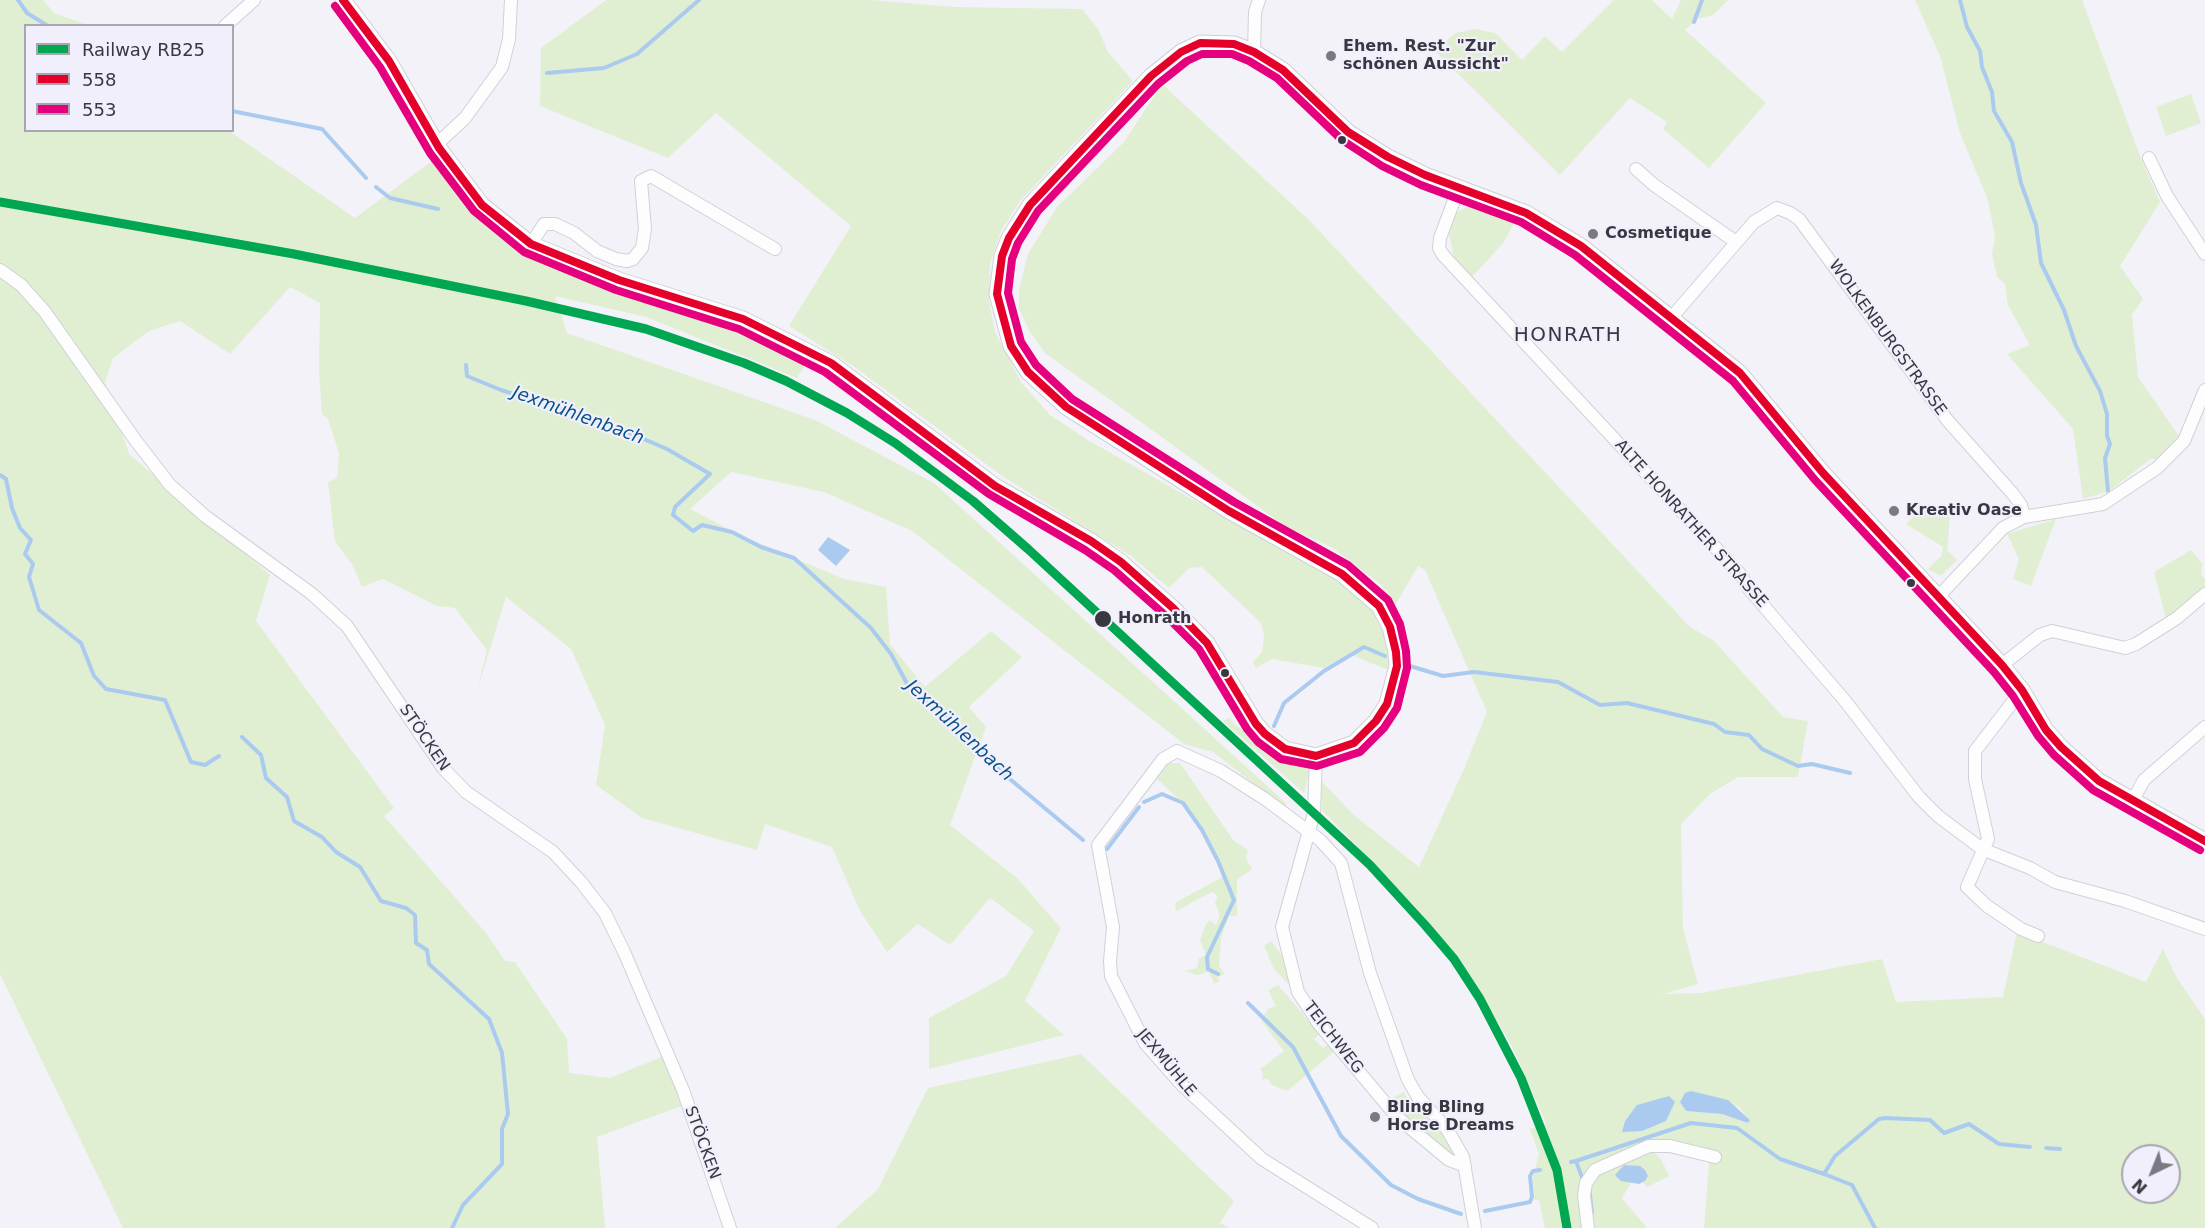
<!DOCTYPE html>
<html>
<head>
<meta charset="utf-8">
<style>
	body { margin:0 }
	#map { position:relative; width:2205px; height:1228px; overflow:hidden; background:#f3f2f9; font-family:"DejaVu Sans",sans-serif }
	canvas { display:block }
	.legend { position:absolute; left:24px; top:24px; width:210px; height:108px; box-sizing:border-box; background:#f1effc; border:2px solid #a7a6b1; margin:0; padding:8px 10px; list-style:none; font-size:18px; color:#393840 }
	.legend li { display:flex; align-items:center; gap:12px; height:30px }
	.legend b { width:30px; border:2px solid #a7a6b1 }
	.north { position:absolute; left:2121px; top:1144px; width:60px; height:60px; box-sizing:border-box; background:#f1effc; border:2px solid #a7a6b1; border-radius:50%; rotate:223deg; font-size:16px; font-weight:700; line-height:24px; text-align:center; color:#393840 }
	.north::after { content:''; display:block; margin:auto; width:21px; height:27px; background:#7a7981; clip-path:polygon(50% 0,100% 100%,50% 72%,0 100%) }
</style>
</head>
<body>
<div id="map">
<canvas width="2205" height="1228"></canvas>
<ul class="legend">
<li><b style="height:8px;background:#00a651"></b>Railway RB25</li>
<li><b style="height:8px;background:#e4002b"></b>558</li>
<li><b style="height:8px;background:#e5007d"></b>553</li>
</ul>
<div class="north">N</div>
</div>
<script>
const g = document.querySelector('canvas').getContext('2d');
g.lineJoin = 'round';
function paint(path, color) {
  g.fillStyle = color;
  g.fill(path, 'evenodd');
}
function toPath(rows) {
  const path = new Path2D();
  for (const r of rows) {
    path.moveTo(r[0], r[1]);
    for (let i = 2; i < r.length; i += 2) path.lineTo(r[i], r[i + 1]);
  }
  return path;
}
function stroke(path, color, width, dash) {
  g.strokeStyle = color;
  g.lineWidth = width;
  g.lineCap = dash ? 'butt' : 'round';
  g.setLineDash(dash || []);
  g.stroke(path);
}
function label(font, color, halo, rows, align = 'center') {
  g.font = font + ' "DejaVu Sans",sans-serif';
  g.lineWidth = 4.5;
  g.setLineDash([]);
  g.textBaseline = 'middle';
  g.strokeStyle = halo;
  g.fillStyle = color;
  for (const [text, x, y, turn = 0] of rows) {
    g.save();
    g.translate(x, y);
    g.rotate((+turn || 0) * Math.PI / 180);
    g.textAlign = isNaN(turn) ? turn : align;
    if (halo) g.strokeText(text, 0, 0);
    g.fillText(text, 0, 0);
    g.restore();
  }
}
paint(toPath([
	[0,0,43,0,54,13,88,25,26,26,26,130,229,131,355,218,433,160,464,201,526,252,670,300,807,362,797,378,646,317,555,296,567,333,815,420,934,483,1287,804,1284,807,1213,752,1184,744,912,531,824,492,731,472,690,509,742,536,844,579,886,587,890,644,925,687,991,631,1022,657,969,707,986,727,950,825,1017,878,1061,928,1025,1001,1064,1035,929,1069,929,1018,1006,976,1034,931,990,898,950,945,918,924,887,952,860,911,832,847,765,824,757,850,642,818,596,785,605,725,571,649,506,597,477,691,487,650,455,608,437,606,383,579,362,587,352,564,335,542,328,482,337,478,339,453,328,419,322,414,319,371,320,303,290,287,230,354,180,321,149,331,113,358,105,382,129,454,270,575,256,621,394,808,384,816,486,933,505,961,515,962,567,1039,569,1073,610,1078,666,1055,684,1105,597,1137,605,1228,123,1228,0,974],
	[606,0,871,0,955,7,1082,9,1098,29,1108,52,1133,81,1020,201,1001,231,990,264,989,301,995,332,1021,382,1050,415,1086,439,1342,584,1372,610,1389,646,1388,670,1349,654,1324,668,1272,659,1256,668,1253,662,1262,652,1264,636,1261,623,1202,567,1189,568,1169,588,1131,556,1005,478,853,366,789,326,851,226,716,113,668,158,540,106,541,48],
	[1614,0,1652,0,1672,19,1681,0,1728,0,1713,15,1697,19,1685,30,1766,103,1709,168,1663,129,1667,122,1630,98,1560,175,1435,51,1455,33,1475,29,1495,33,1522,60,1545,36,1562,52],
	[1915,0,2082,0,2142,161,2160,202,2120,266,2143,299,2132,315,2138,377,2179,436,2156,460,2152,458,2109,491,2083,499,2073,429,2007,354,2030,345,2008,305,2005,284,1997,277,1992,254,1995,237,1988,200,1960,133,1940,56],
	[1162,84,1309,220,1690,627,1713,640,1783,717,1808,721,1798,777,1738,777,1710,794,1681,824,1683,928,1698,984,1663,994,1701,993,1882,959,1896,1002,2003,997,2017,932,2146,982,2163,949,2177,978,2205,1019,2205,1228,1704,1228,1709,1163,1714,1157,1650,1147,1662,1161,1669,1176,1647,1187,1636,1174,1622,1198,1647,1228,1545,1228,1539,1200,1534,1200,1533,1177,1539,1154,1530,1129,1546,1123,1511,1044,1459,958,1412,903,1322,810,1322,782,1354,815,1419,867,1463,771,1487,712,1425,570,1418,566,1394,607,1396,616,1390,596,1380,584,1333,548,1285,526,1045,353,1030,332,1019,309,1019,290,1028,254,1057,207,1124,142],
	[1680,1102,1738,1106,1750,1120,1748,1123,1722,1114,1686,1111],
	[2133,1156,2169,1156,2169,1192,2133,1192],
	[2191,94,2201,123,2166,136,2156,107],
	[1477,205,1516,219,1504,242,1472,277,1454,257,1449,234,1456,213,1468,206],
	[1924,506,1950,517,1947,550,1957,560,1941,576,1928,569,1942,555,1943,547,1906,524],
	[2056,519,2031,586,2013,579,2019,559,2007,534],
	[2191,550,2202,563,2201,574,2205,580,2205,587,2166,619,2154,572],
	[1230,718,1234,724,1272,750,1304,762,1308,769,1308,777,1304,793,1223,721],
	[1164,763,1180,763,1234,841,1248,850,1246,858,1252,869,1237,880,1237,916,1229,916,1221,938,1219,966,1225,974,1218,977,1219,982,1214,983,1209,972,1197,975,1184,971,1197,968,1199,958,1206,956,1200,939,1206,924,1210,920,1216,925,1220,915,1215,903,1218,896,1212,892,1176,911,1175,903,1224,876,1202,830,1183,803,1156,778],
	[1271,941,1286,960,1291,987,1274,969,1264,946],
	[1278,985,1320,1034,1314,1039,1323,1048,1328,1044,1334,1052,1287,1091,1272,1085,1267,1078,1262,1080,1263,1074,1260,1069,1284,1051,1261,1020,1268,1009,1276,1006,1268,990],
	[1081,1054,1234,1201,1220,1223,1230,1228,835,1228,878,1189,928,1088],
	[1404,1092,1407,1098,1417,1102,1452,1140,1457,1156,1453,1158,1440,1148,1427,1133,1399,1110,1393,1102,1394,1097]
]), '#e0efd2');
paint(toPath([
	[828,537,850,550,836,566,818,550],
	[1691,1091,1728,1100,1750,1120,1748,1123,1722,1114,1686,1111,1680,1102,1685,1093],
	[1669,1096,1675,1102,1666,1121,1642,1131,1622,1132,1625,1121,1637,1105],
	[1624,1165,1640,1166,1645,1170,1648,1176,1645,1181,1639,1184,1621,1181,1615,1175]
]), '#aacbef');
stroke(toPath([
	[18,0,27,13,48,26],
	[1960,0,1967,27,1980,51,1982,67,1992,92,1994,111,2012,142,2021,183,2036,225,2041,263,2064,310,2076,346,2100,391,2107,414,2107,436,2110,444,2105,458,2108,491],
	[1694,22,1702,0],
	[547,73,604,68,637,54,699,0],
	[232,111,322,129,366,178],
	[376,187,390,198,438,209],
	[466,365,467,376,501,390,611,425,667,449,710,474,675,507,673,515,693,531,702,525,732,532,761,547,794,558,871,628,891,654,911,691,954,723,999,770,1083,840],
	[0,475,6,479,12,508,20,528,31,540,25,554,33,564,29,577,39,610,81,643,94,676,106,689,165,700,191,762,205,765,219,756],
	[1410,666,1443,676,1474,672,1558,682,1600,705,1627,703,1714,724,1725,732,1749,735,1762,749,1798,766,1812,764,1850,773],
	[1274,726,1284,703,1324,671,1364,647,1385,656],
	[242,737,261,755,266,778,287,797,294,821,322,837,336,852,360,867,381,901,406,908,415,915,416,943,427,950,429,964,489,1019,502,1053,508,1114,502,1129,502,1164,463,1205,452,1228],
	[1144,802,1162,794,1183,803,1202,830,1218,861,1234,900,1207,957,1208,969,1218,974],
	[1107,849,1139,807],
	[1248,1003,1293,1047,1341,1136,1391,1185,1418,1199,1461,1214],
	[2046,1148,2060,1149],
	[1576,1161,1691,1123,1737,1128,1780,1159,1824,1174,1835,1156,1879,1119,1885,1118,1930,1120,1944,1133,1969,1124,1999,1144,2030,1147],
	[1571,1162,1576,1161,1583,1180],
	[1824,1174,1852,1185,1875,1228],
	[1589,1188,1592,1212],
	[1485,1211,1530,1202,1532,1197,1530,1176,1533,1171,1540,1170]
]), '#aacbef', 4);
const minor = toPath([
	[225,26,254,0],
	[1254,52,1255,12,1259,0],
	[437,144,465,118,502,67,509,39,511,0],
	[2149,158,2167,196,2205,254],
	[1636,169,1654,185,1736,242],
	[1459,187,1440,238,1439,248,1443,255,1741,575,1749,589,1846,702,1919,797,1938,816,1982,849,2030,868,2055,882,2125,901,2205,929],
	[531,244,544,224,555,224,574,233,597,251,616,259,627,261,633,259,642,248,645,229,641,181,651,176,775,249],
	[0,270,21,285,45,312,136,441,170,485,205,516,312,594,347,626,443,768,466,792,553,852,581,882,605,913,625,954,683,1090,730,1228],
	[1671,318,1754,222,1777,208,1790,213,1799,219,1948,421,2013,494,2021,505,2024,517],
	[1939,596,2003,528,2024,517,2103,504,2157,468,2184,441,2205,390],
	[2002,665,2040,635,2052,631,2125,648,2136,644,2177,618,2205,594],
	[2022,690,1975,751,1975,779,1988,839,1967,887,1987,906,2021,929,2038,936],
	[1316,756,1314,813,1282,927,1298,992,1319,1024,1397,1117,1449,1160,1465,1166],
	[2133,800,2144,780,2205,727],
	[1372,1228,1262,1159,1182,1085,1145,1043,1111,976,1110,961,1113,927,1098,845,1163,759,1177,751,1221,771,1265,799,1320,840,1341,863,1370,973,1408,1080,1418,1097,1447,1129,1463,1157,1475,1228],
	[1588,1228,1584,1195,1586,1183,1595,1170,1649,1146,1670,1146,1715,1157]
]);
const tertiary = toPath([
	[343,0,389,61,439,148,482,205,531,244,619,280,743,319,831,363,995,486,1091,541,1121,562,1173,608,1207,643,1256,724,1265,734,1285,749,1316,756,1354,743,1376,721,1387,704,1397,666,1396,652,1390,627,1379,606,1342,574,1229,511,1066,407,1028,372,1011,346,997,294,1002,256,1009,238,1030,205,1151,76,1181,52,1200,43,1234,44,1254,52,1283,70,1348,132,1388,157,1425,175,1526,213,1581,246,1740,373,1823,473,2002,665,2022,690,2046,730,2061,747,2099,781,2205,841]
]);
stroke(minor, '#d1d0d7', 14);
stroke(tertiary, '#d1d0d7', 17);
stroke(minor, '#fdfdfe', 12);
stroke(tertiary, '#fdfdfe', 15);
stroke(toPath([
	[343,0,389,61,439,148,482,205,531,244,619,280,743,319,831,363,995,486,1091,541,1121,562,1173,608,1207,643,1256,724,1265,734,1285,749,1316,756,1354,743,1376,721,1387,704,1397,666,1396,652,1390,627,1379,606,1342,574,1229,511,1066,407,1028,372,1011,346,997,294,1002,256,1009,238,1030,205,1151,76,1181,52,1200,43,1234,44,1254,52,1283,70,1348,132,1388,157,1425,175,1526,213,1581,246,1740,373,1823,473,2002,665,2022,690,2046,730,2061,747,2099,781,2205,841]
]), '#e4002b', 8);
stroke(toPath([
	[335,6,380,67,430,153,474,211,524,252,616,290,739,329,825,372,989,494,1085,550,1114,570,1166,616,1199,649,1247,729,1258,742,1281,759,1317,766,1360,752,1384,728,1397,708,1407,668,1406,651,1400,624,1388,600,1348,565,1234,502,1072,399,1036,365,1021,342,1008,293,1012,259,1018,243,1038,211,1158,84,1187,61,1202,54,1232,54,1249,61,1277,78,1342,140,1382,166,1421,185,1521,222,1575,255,1733,381,1815,480,1994,672,2013,696,2038,736,2054,755,2093,790,2200,850]
]), '#e5007d', 8);
stroke(toPath([
	[0,202,294,254,526,301,646,329,744,363,786,381,847,413,895,443,973,501,1028,549,1370,865,1425,925,1454,959,1480,999,1521,1078,1557,1170,1567,1228]
]), '#00a651', 9);
for (const [x, y, r, color] of [
	[1331,56,6,"#7a7981"],
	[1342,140,5,"#393840"],
	[1593,234,6,"#7a7981"],
	[1894,511,6,"#7a7981"],
	[1911,583,5,"#393840"],
	[1103,619,9,"#393840"],
	[1225,673,5,"#393840"],
	[1375,1117,6,"#7a7981"]
]) {
  const dot = new Path2D();
  dot.arc(x, y, r, 0, 2 * Math.PI);
  g.fillStyle = color;
  g.fill(dot);
  stroke(dot, '#f1effc', 2);
}
label('bold 16px', '#393840', '#f1effc', [
	["Ehem. Rest. \"Zur",1343,47],
	["schönen Aussicht\"",1343,65],
	["Cosmetique",1605,234],
	["Kreativ Oase",1906,511],
	["Bling Bling",1387,1108],
	["Horse Dreams",1387,1126]
], 'left');
label('16px', '#393840', '#f1effc', [
	["WOLKENBURGSTRASSE",1887,338,54],
	["ALTE HONRATHER STRASSE",1691,524,48],
	["STÖCKEN",424,738,56],
	["TEICHWEG",1333,1038,52],
	["JEXMÜHLE",1166,1063,50],
	["STÖCKEN",702,1143,70]
]);
label('bold 16px', '#393840', '#f1effc', [
	["Honrath",1118,619]
], 'left');
label('italic 18px', '#08518b', '#f1effc', [
	["Jexmühlenbach",578,416,20],
	["Jexmühlenbach",959,731,43]
]);
g.letterSpacing = '1.5px';
label('20px', '#393840', '#f1effc', [
	["HONRATH",1568,336]
]);
g.letterSpacing = '0px';
</script>
</body>
</html>
